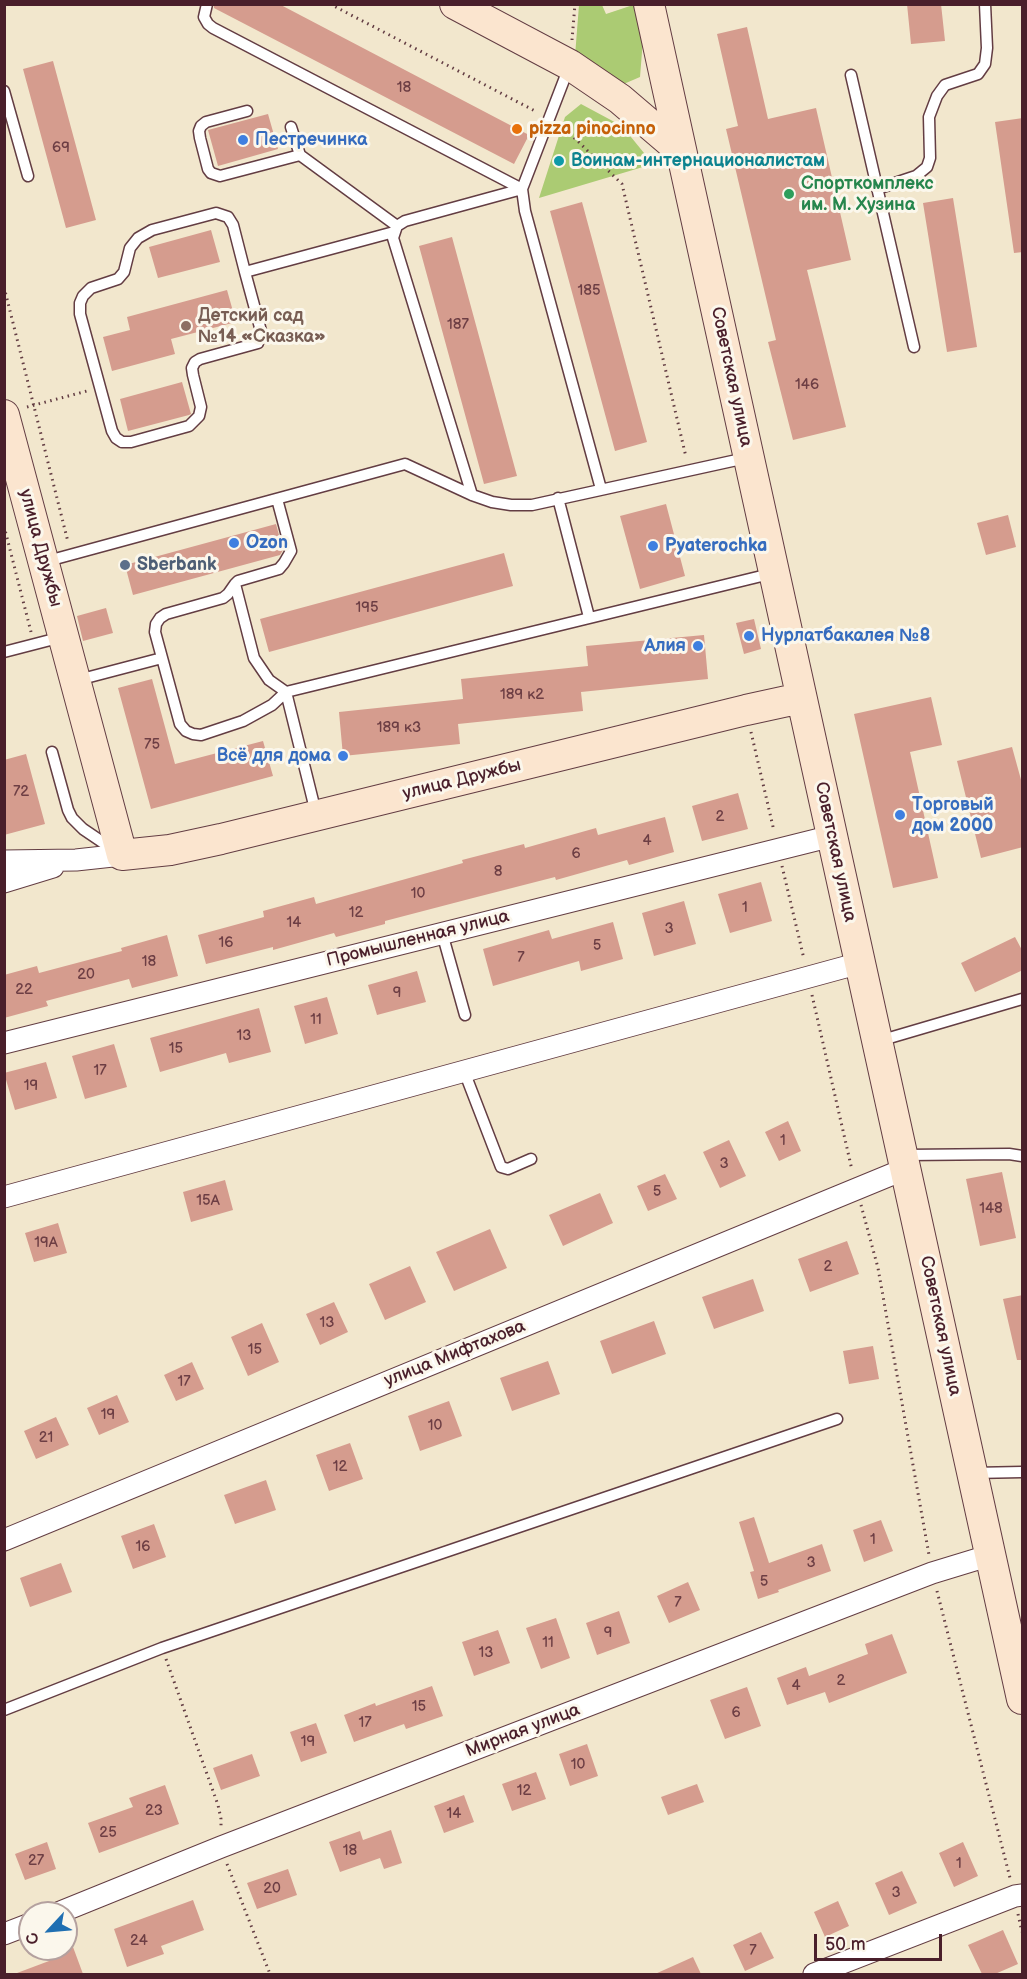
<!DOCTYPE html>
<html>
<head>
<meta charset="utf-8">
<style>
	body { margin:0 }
	#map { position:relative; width:1027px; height:1979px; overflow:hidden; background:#f2e7cd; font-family:"Balsamiq Sans",sans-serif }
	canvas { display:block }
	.frame { position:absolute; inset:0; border:6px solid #4a1f2b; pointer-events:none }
	.north { position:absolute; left:18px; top:1901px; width:60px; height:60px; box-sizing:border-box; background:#fbf7ec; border:2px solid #b4a19f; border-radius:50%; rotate:244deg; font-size:16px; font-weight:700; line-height:24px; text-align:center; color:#4a1f2b }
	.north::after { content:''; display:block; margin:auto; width:21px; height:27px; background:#1f6fb2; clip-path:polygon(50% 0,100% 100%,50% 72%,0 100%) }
	.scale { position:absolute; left:814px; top:1934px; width:128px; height:27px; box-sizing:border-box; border:3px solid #4a1f2b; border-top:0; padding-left:8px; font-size:18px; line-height:21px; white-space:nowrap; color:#4a1f2b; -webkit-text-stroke:4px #fbf7ec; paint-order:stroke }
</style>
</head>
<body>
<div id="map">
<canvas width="1027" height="1979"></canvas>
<div class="frame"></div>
<div class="north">С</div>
<div class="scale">50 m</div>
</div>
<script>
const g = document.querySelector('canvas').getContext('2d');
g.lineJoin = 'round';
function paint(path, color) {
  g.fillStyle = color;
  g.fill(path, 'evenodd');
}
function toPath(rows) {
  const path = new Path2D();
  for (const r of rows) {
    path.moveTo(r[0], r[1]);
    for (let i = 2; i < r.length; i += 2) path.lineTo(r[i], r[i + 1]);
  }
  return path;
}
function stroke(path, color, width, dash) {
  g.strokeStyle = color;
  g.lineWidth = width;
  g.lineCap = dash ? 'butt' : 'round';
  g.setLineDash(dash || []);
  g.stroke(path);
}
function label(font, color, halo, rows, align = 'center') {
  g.font = font + ' "Balsamiq Sans",sans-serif';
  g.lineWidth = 6;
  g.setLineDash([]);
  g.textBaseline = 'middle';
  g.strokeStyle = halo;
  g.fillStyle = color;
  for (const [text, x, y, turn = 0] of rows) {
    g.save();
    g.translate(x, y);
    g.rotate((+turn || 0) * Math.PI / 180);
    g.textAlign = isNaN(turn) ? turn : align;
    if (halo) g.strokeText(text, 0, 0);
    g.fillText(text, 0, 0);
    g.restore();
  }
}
paint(toPath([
	[579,5,602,5,606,14,633,5,639,5,644,27,640,77,619,86,575,56],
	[581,104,622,126,653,164,539,198,565,117]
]), '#abcb73');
paint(toPath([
	[214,4,279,4,529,135,514,164,214,8],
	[907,4,941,4,945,41,911,44],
	[747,27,768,119,816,108,851,260,807,270,846,427,793,440,768,342,776,340,726,129,738,126,717,34],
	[53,61,96,220,66,228,23,69],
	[268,114,278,149,218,166,208,130],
	[1023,118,1023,252,1014,253,995,122],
	[953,198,977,347,947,352,923,203],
	[582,202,647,442,615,451,550,211],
	[211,230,220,262,158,278,149,247],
	[452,237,517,476,484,484,419,246],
	[227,290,236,322,171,339,175,354,112,371,103,337,130,330,127,317],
	[182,382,191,414,189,415,128,431,120,399],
	[666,504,685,576,640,589,620,516],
	[1008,515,1016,547,986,555,977,523],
	[276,524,283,550,280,555,133,595,125,565],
	[504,553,513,586,269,652,260,619],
	[106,608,113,633,83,641,77,616],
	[754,619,761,649,744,654,736,623],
	[704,635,708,679,581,692,583,711,458,724,460,744,343,756,339,712,463,699,461,679,588,666,586,646],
	[152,679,175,764,263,741,273,776,151,809,118,688],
	[931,697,942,745,910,752,938,878,893,888,854,714],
	[1012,747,1023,787,1023,847,981,858,957,761],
	[26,754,45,824,4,835,4,760],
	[738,793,748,829,702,841,692,806],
	[665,817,674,852,629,865,627,860,556,880,555,877,473,898,385,921,385,924,336,937,334,933,273,950,273,947,206,964,198,935,264,917,263,911,314,897,316,904,463,863,462,860,524,844,525,848,596,828,598,835],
	[761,882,772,921,730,933,718,894],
	[684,901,696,944,654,956,642,913],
	[613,922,623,959,581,971,579,961,493,986,483,949,549,930,552,939],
	[167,935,178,976,132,988,129,979,46,1001,48,1006,4,1018,4,975,37,966,39,973,122,951,121,948],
	[1015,937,1023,952,1023,970,975,992,961,963],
	[417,971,426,1002,377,1015,368,985],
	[327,997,338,1034,305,1044,294,1006],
	[259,1008,271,1052,229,1063,226,1053,160,1072,150,1038],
	[114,1044,127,1087,85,1099,72,1056],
	[46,1062,57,1098,15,1110,4,1073],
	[788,1121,801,1151,779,1161,765,1132],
	[729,1140,746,1176,720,1188,703,1152],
	[1002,1172,1016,1238,980,1246,966,1179],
	[665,1174,677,1199,648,1211,637,1186],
	[225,1180,233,1210,191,1222,183,1192],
	[600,1193,613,1223,563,1246,549,1215],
	[58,1223,67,1253,34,1262,25,1233],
	[490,1229,507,1268,454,1291,436,1252],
	[847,1241,859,1274,810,1292,798,1259],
	[410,1266,426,1302,385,1320,369,1284],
	[753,1279,764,1311,714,1329,702,1297],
	[1023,1295,1023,1360,1017,1360,1003,1299],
	[334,1302,348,1332,320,1345,306,1314],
	[654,1321,666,1354,612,1374,600,1341],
	[262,1323,279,1362,248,1376,231,1337],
	[873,1346,879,1379,849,1384,843,1351],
	[548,1361,560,1394,512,1411,500,1378],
	[192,1362,204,1389,176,1401,164,1375],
	[117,1395,129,1422,99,1435,87,1408],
	[449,1401,462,1436,420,1451,408,1416],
	[56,1417,69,1445,36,1459,24,1431],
	[350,1443,363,1479,329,1491,316,1455],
	[266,1480,276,1510,235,1524,224,1495],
	[754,1517,769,1563,822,1544,831,1571,778,1590,779,1592,758,1599,750,1572,754,1571,739,1522],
	[881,1520,893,1551,864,1562,853,1530],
	[154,1524,166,1557,133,1569,121,1536],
	[61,1563,72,1592,30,1607,20,1578],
	[688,1582,700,1610,669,1623,657,1596],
	[619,1611,630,1643,597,1655,586,1623],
	[556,1618,570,1658,541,1669,526,1628],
	[498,1630,510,1663,474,1676,462,1642],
	[892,1634,907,1673,829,1703,825,1692,787,1705,777,1678,806,1667,809,1676,868,1654,865,1644],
	[432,1686,443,1716,406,1729,404,1724,354,1742,344,1715,375,1703,376,1706],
	[747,1687,761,1726,725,1739,710,1700],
	[316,1723,327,1753,301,1762,290,1732],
	[587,1744,598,1776,570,1786,559,1754],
	[252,1754,260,1776,221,1790,213,1768],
	[536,1772,546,1799,512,1811,502,1784],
	[697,1784,704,1802,668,1815,661,1797],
	[165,1785,179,1824,99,1853,88,1823,133,1807,129,1798],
	[464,1795,474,1822,444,1833,434,1806],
	[391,1830,402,1863,384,1869,380,1858,340,1872,329,1842,360,1831,363,1840],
	[47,1842,56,1869,25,1880,15,1854],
	[963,1842,978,1876,954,1887,939,1853],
	[288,1869,297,1895,257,1909,247,1883],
	[902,1871,917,1903,889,1915,875,1883],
	[193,1900,204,1930,161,1946,164,1954,127,1967,114,1929],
	[838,1901,849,1926,825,1937,814,1912],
	[1003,1930,1018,1964,995,1974,982,1974,968,1945],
	[761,1932,774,1958,745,1971,733,1945],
	[73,1947,83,1974,18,1974,17,1973,49,1961,47,1956],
	[693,1957,701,1974,655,1974]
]), '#d59c8e');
const lane = toPath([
	[207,4,204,17,208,24,213,28,522,189],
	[569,67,522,189,525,211,601,489],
	[851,75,914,347],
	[4,91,28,176],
	[247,111,206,122,201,126,199,131,200,138,208,169,211,173,220,176,300,155],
	[291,127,300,155,397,226],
	[877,189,916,176,927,167,930,158,929,117,937,96,945,85,978,74,985,64,987,48,985,4],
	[245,272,233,225,228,217,216,213,152,230,138,238,130,248,124,272,118,279,91,288,83,296,80,303,80,314,112,431,116,438,122,442,131,442,189,426,199,416,201,407,193,375,192,368,195,362,200,359,258,343,261,331,245,272,394,232],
	[472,495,393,238,397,226,405,221,522,189],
	[558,498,589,617],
	[44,562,405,464,472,495,492,502,511,505,532,505,746,458],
	[235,584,254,658,269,680,286,692,272,705,243,721,201,735,193,734,186,731,180,724,155,632,156,624,160,618,166,614,223,598,228,594,235,584,238,581,279,569,284,563,291,551,277,499],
	[4,652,62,637],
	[78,680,162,658],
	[52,752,68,810,72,818,83,829,114,850],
	[316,813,286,692,774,573],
	[442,933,465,1015],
	[879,1041,1022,999],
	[464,1071,501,1167,508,1169,531,1159],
	[906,1155,1009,1154,1022,1156],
	[973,1473,1022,1472],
	[4,1710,162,1648,837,1419]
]);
const street = toPath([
	[4,861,76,860,122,855],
	[4,882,53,867],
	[4,1043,832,836],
	[4,1197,860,963],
	[4,1540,905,1169],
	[58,1913,221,1847,932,1573,991,1555],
	[4,1934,30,1924],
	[814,1974,1015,1896,1022,1895]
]);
const secondary = toPath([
	[455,4,570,65,620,99,681,151],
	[649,4,1022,1699],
	[4,415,122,855,170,850,221,839,746,710,801,698]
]);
stroke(lane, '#633d43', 13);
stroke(street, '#633d43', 23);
stroke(secondary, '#633d43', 32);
stroke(toPath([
	[330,4,537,112],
	[572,40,575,4],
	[561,125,622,184,686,457],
	[4,287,68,542],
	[27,407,87,391],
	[4,526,31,632],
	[751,732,774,831],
	[782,866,804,959],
	[812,995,852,1170],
	[861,1205,878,1268,929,1555],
	[937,1591,1010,1878],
	[166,1659,218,1805,221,1819,221,1829],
	[227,1864,270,1974],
	[1018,1914,1022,1932]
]), '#633d43', 3, [1.5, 4.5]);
stroke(lane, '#fff', 10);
stroke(street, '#fff', 21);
stroke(secondary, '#fbe5cf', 30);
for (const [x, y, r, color] of [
	[517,129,6,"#e8710a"],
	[243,140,6,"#3f7fe0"],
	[559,161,6,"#0f9aa8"],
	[789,194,6,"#2e9e5b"],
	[186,326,6,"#8d6e63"],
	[234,543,6,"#3f7fe0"],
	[653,546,6,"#3f7fe0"],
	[125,565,6,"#5c6f8a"],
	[749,636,6,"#3f7fe0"],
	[698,646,6,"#3f7fe0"],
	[343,756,6,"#3f7fe0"],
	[900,815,6,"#3f7fe0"]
]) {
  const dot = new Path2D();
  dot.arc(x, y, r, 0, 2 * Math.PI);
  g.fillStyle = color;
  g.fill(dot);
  stroke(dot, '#fbf7ec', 2);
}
label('15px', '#6d3e44', null, [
	["18",404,88],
	["69",61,148],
	["185",589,291],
	["187",458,325],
	["146",807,385],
	["195",367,608],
	["189 к2",522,695],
	["189 к3",399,728],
	["75",152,745],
	["72",21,792],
	["2",720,817],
	["4",647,841],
	["6",576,854],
	["8",498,872],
	["10",418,894],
	["1",745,908],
	["12",356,913],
	["14",294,923],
	["3",669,929],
	["16",226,943],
	["5",597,946],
	["7",521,958],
	["18",149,962],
	["20",86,975],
	["22",24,990],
	["9",397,993],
	["11",316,1020],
	["13",244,1036],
	["15",176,1049],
	["17",100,1071],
	["19",31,1086],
	["1",783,1141],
	["3",724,1164],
	["5",657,1192],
	["15А",208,1201],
	["148",991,1209],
	["19А",46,1243],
	["2",828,1267],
	["13",327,1323],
	["15",255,1350],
	["17",184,1382],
	["19",108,1415],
	["10",435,1426],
	["21",46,1438],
	["12",340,1467],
	["1",873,1540],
	["16",143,1547],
	["3",811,1563],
	["5",764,1582],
	["7",678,1603],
	["9",608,1633],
	["11",548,1643],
	["13",486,1653],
	["2",841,1681],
	["4",796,1686],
	["15",419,1707],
	["6",736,1713],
	["17",365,1723],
	["19",308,1742],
	["10",578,1765],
	["12",524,1791],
	["23",154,1811],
	["14",454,1814],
	["25",108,1833],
	["18",350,1851],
	["27",36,1861],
	["1",959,1864],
	["20",272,1889],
	["3",896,1893],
	["24",139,1941],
	["7",753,1951]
]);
label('bold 18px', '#c56008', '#fbf7ec', [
	["pizza pinocinno",529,129]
], 'left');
label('bold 18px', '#366cbe', '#fbf7ec', [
	["Пестречинка",255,140],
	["Ozon",246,543],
	["Pyaterochka",665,546],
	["Нурлатбакалея №8",761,636],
	["Алия",686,646,"right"],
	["Всё для дома",331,756,"right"],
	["Торговый",912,805],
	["дом 2000",912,826]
], 'left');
label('bold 18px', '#0d838f', '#fbf7ec', [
	["Воинам-интернационалистам",571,161]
], 'left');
label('bold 18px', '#27864d', '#fbf7ec', [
	["Спорткомплекс",801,184],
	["им. М. Хузина",801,205]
], 'left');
label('bold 18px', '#785e54', '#fbf7ec', [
	["Детский сад",198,316],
	["№14 «Сказка»",198,337]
], 'left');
label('18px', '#4a1f2b', '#fbf7ec', [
	["Советская улица",731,377,78],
	["улица Дружбы",40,548,75],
	["улица Дружбы",462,780,-14],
	["Советская улица",835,852,78],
	["Промышленная улица",418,939,-14],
	["Советская улица",940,1326,78],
	["улица Мифтахова",455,1354,-22],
	["Мирная улица",523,1731,-21]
]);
label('bold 18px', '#4e5e75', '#fbf7ec', [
	["Sberbank",137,565]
], 'left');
</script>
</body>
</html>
